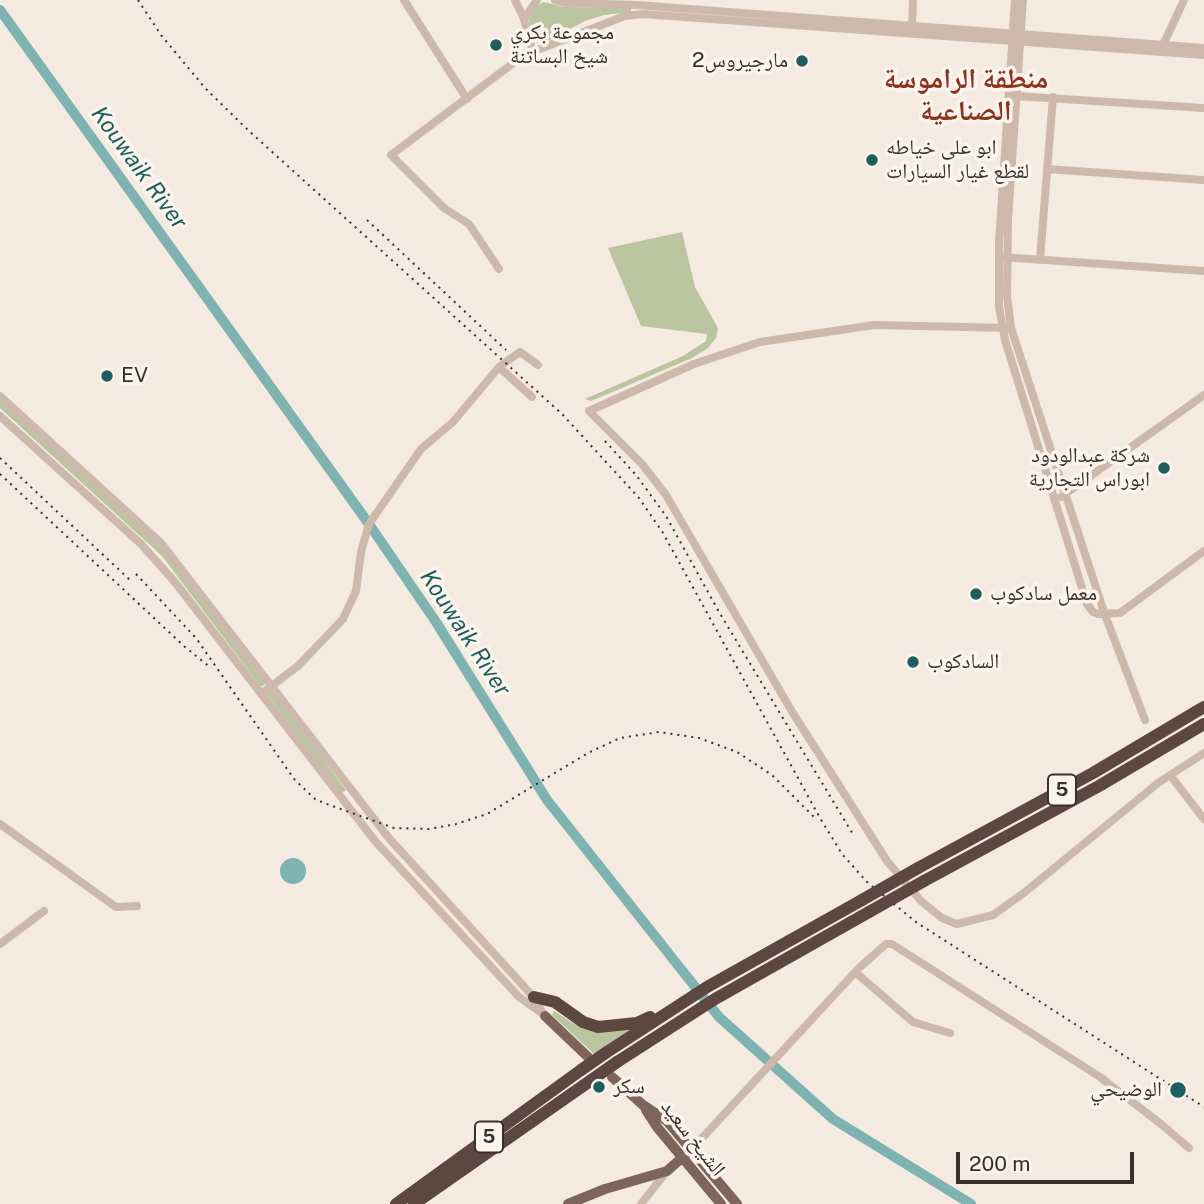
<!DOCTYPE html>
<html>
<head>
<meta charset="utf-8">
<style>
	body { margin:0 }
	#map { position:relative; width:1204px; height:1204px; overflow:hidden; background:#f4eae0; font-family:"Public Sans",sans-serif }
	canvas { display:block }
	.scale { position:absolute; left:956px; top:1152px; width:178px; height:32px; box-sizing:border-box; border:4px solid #3b2f2a; border-top:0; padding-left:9px; font-size:21px; line-height:24px; white-space:nowrap; color:#3b2f2a; -webkit-text-stroke:5px #fbf4ed; paint-order:stroke }
</style>
</head>
<body>
<div id="map">
<canvas width="1204" height="1204"></canvas>
<div class="scale">200 m</div>
</div>
<script>
const g = document.querySelector('canvas').getContext('2d');
g.lineJoin = 'round';
function paint(path, color) {
  g.fillStyle = color;
  g.fill(path, 'evenodd');
}
function toPath(rows) {
  const path = new Path2D();
  for (const r of rows) {
    if (r.length === 3) {
      path.moveTo(r[0] + r[2], r[1]);
      path.arc(r[0], r[1], r[2], 0, 2 * Math.PI);
      continue;
    }
    path.moveTo(r[0], r[1]);
    for (let i = 2; i < r.length; i += 2) path.lineTo(r[i], r[i + 1]);
  }
  return path;
}
function stroke(path, color, width, dash) {
  g.strokeStyle = color;
  g.lineWidth = width;
  g.lineCap = dash ? 'butt' : 'round';
  g.setLineDash(dash || []);
  g.stroke(path);
}
function label(font, color, halo, rows, align = 'center') {
  g.font = font + ' "Public Sans","Noto Naskh Arabic",sans-serif';
  g.lineWidth = 7;
  g.setLineDash([]);
  g.textBaseline = 'middle';
  g.strokeStyle = halo;
  g.fillStyle = color;
  for (const [text, x, y, turn = 0] of rows) {
    g.save();
    g.translate(x, y);
    g.rotate((+turn || 0) * Math.PI / 180);
    g.textAlign = isNaN(turn) ? turn : align;
    if (halo) g.strokeText(text, 0, 0);
    g.fillText(text, 0, 0);
    g.restore();
  }
}
paint(toPath([
	[543,2,565,7,631,8,631,12,604,15,585,21,546,42,535,39,530,33,529,19,537,6],
	[682,232,695,287,718,328,716,338,708,348,692,358,591,401,585,399,683,356,706,341,707,334,641,326,608,248],
	[0,399,165,552,265,684,261,687,162,556,0,408],
	[271,690,346,790,341,793,266,693],
	[554,1011,576,1025,638,1027,595,1055,552,1015]
]), '#bac49f');
paint(toPath([
	[293,871,13]
]), '#7eb3b2');
stroke(toPath([
	[0,10,369,524,436,622,547,800,719,1017,833,1119,971,1204]
]), '#7eb3b2', 10);
stroke(toPath([
	[404,0,467,99],
	[515,0,524,19,533,53],
	[555,0,567,3,637,5,1204,48],
	[1015,0,999,243,999,307,1005,340,1087,604,1093,612,1098,614,1120,613,1204,551],
	[1023,0,1008,220,1007,296,1011,328,1105,615,1145,720],
	[524,19,537,0],
	[912,26,913,0],
	[1163,45,1184,0],
	[1016,96,1204,108],
	[1047,169,1204,180],
	[1001,257,1204,271],
	[1040,259,1053,97],
	[499,269,469,224,444,208,391,155,524,55,625,16,643,14,1204,55],
	[1011,328,874,325,760,342,694,364,589,411,642,464,666,495,791,710,887,861,921,901,942,918,957,924,993,915,1025,892,1158,783,1204,753],
	[499,367,532,397],
	[0,396,161,543,388,837,528,991,545,1016],
	[0,416,141,544,174,581,375,841,519,997,543,1014],
	[1061,497,1204,395],
	[261,694,298,666,343,619,356,591,361,552,369,524,421,449,453,422,499,367,520,352,538,365],
	[1170,775,1204,819],
	[0,824,116,907,137,906],
	[0,944,44,911],
	[855,972,913,1022,950,1033],
	[692,1149,859,968,886,944,892,944,1100,1077,1161,1124,1189,1148],
	[641,1204,667,1171]
]), '#cdb9ab', 8);
stroke(toPath([
	[545,1016,588,1057],
	[612,1077,643,1105,667,1121,737,1204],
	[646,1110,657,1127,721,1204],
	[568,1204,605,1189,667,1171,692,1149]
]), '#7d655b', 10);
stroke(toPath([
	[918,868,1093,773,1204,707],
	[924,881,1099,786,1204,724],
	[534,997,555,1002,583,1022,598,1027,637,1023,650,1017],
	[607,1052,707,987,862,900],
	[617,1062,715,999,869,912],
	[396,1204,581,1070],
	[414,1204,590,1081]
]), '#5c4841', 12);
stroke(toPath([
	[138,0,161,35,205,88,249,131,562,414,639,498,663,533,820,818,842,854,867,882,916,922,1204,1107],
	[367,220,506,350],
	[605,441,636,475,666,516,719,612,854,836],
	[0,458,131,581],
	[0,474,185,647,211,668],
	[136,574,196,638,294,779,315,799,324,803,394,828,429,829,456,824,487,814,588,753,620,738,659,732,699,738,737,752,772,775,814,817]
]), '#3b2f2a', 2, [2, 5]);
stroke(toPath([
	[862,900,918,868],
	[869,912,924,881],
	[581,1070,607,1052],
	[590,1081,617,1062]
]), '#5c4841', 12);
for (const [x, y, r, color] of [
	[496,45,7,"#1e5e5f"],
	[802,61,7,"#1e5e5f"],
	[872,160,7,"#1e5e5f"],
	[107,376,7,"#1e5e5f"],
	[1164,468,7,"#1e5e5f"],
	[976,594,7,"#1e5e5f"],
	[913,662,7,"#1e5e5f"],
	[599,1087,7,"#1e5e5f"],
	[1178,1090,9,"#1e5e5f"]
]) {
  const dot = new Path2D();
  dot.arc(x, y, r, 0, 2 * Math.PI);
  g.fillStyle = color;
  g.fill(dot);
  stroke(dot, '#fbf4ed', 2.5);
}
for (const [x, y, w] of [
	[1062,790,28],
	[489,1137,28]
]) {
  const box = new Path2D();
  box.roundRect(x - w / 2, y - 15.5, w, 31, 5);
  g.fillStyle = '#fbf4ed';
  g.fill(box);
  stroke(box, '#3b2f2a', 2);
}
label('bold 19px', '#3b2f2a', null, [
	["5",1062,790],
	["5",489,1137]
]);
label('21px', '#3b2f2a', '#fbf4ed', [
	["مجموعة بكري",510,33],
	["شيخ البساتنة",510,57],
	["مارجيروس2",788,61,"right"],
	["ابو علي خياطه",886,148],
	["لقطع غيار السيارات",886,172],
	["EV",121,376],
	["شركة عبدالودود",1150,456,"right"],
	["ابوراس التجارية",1150,480,"right"],
	["معمل سادكوب",990,594],
	["السادكوب",927,662],
	["سكر",613,1087],
	["الوضيحي",1162,1090,"right"]
], 'left');
label('21px', '#3b2f2a', '#fbf4ed', [
	["الشيخ سعيد",693,1138,52]
]);
label('italic 23px', '#1e5e5f', '#fbf4ed', [
	["Kouwaik River",139,168,54],
	["Kouwaik River",465,633,57]
]);
label('bold 28px', '#8d3320', '#fbf4ed', [
	["منطقة الراموسة",966,79],
	["الصناعية",966,111]
]);
</script>
</body>
</html>
